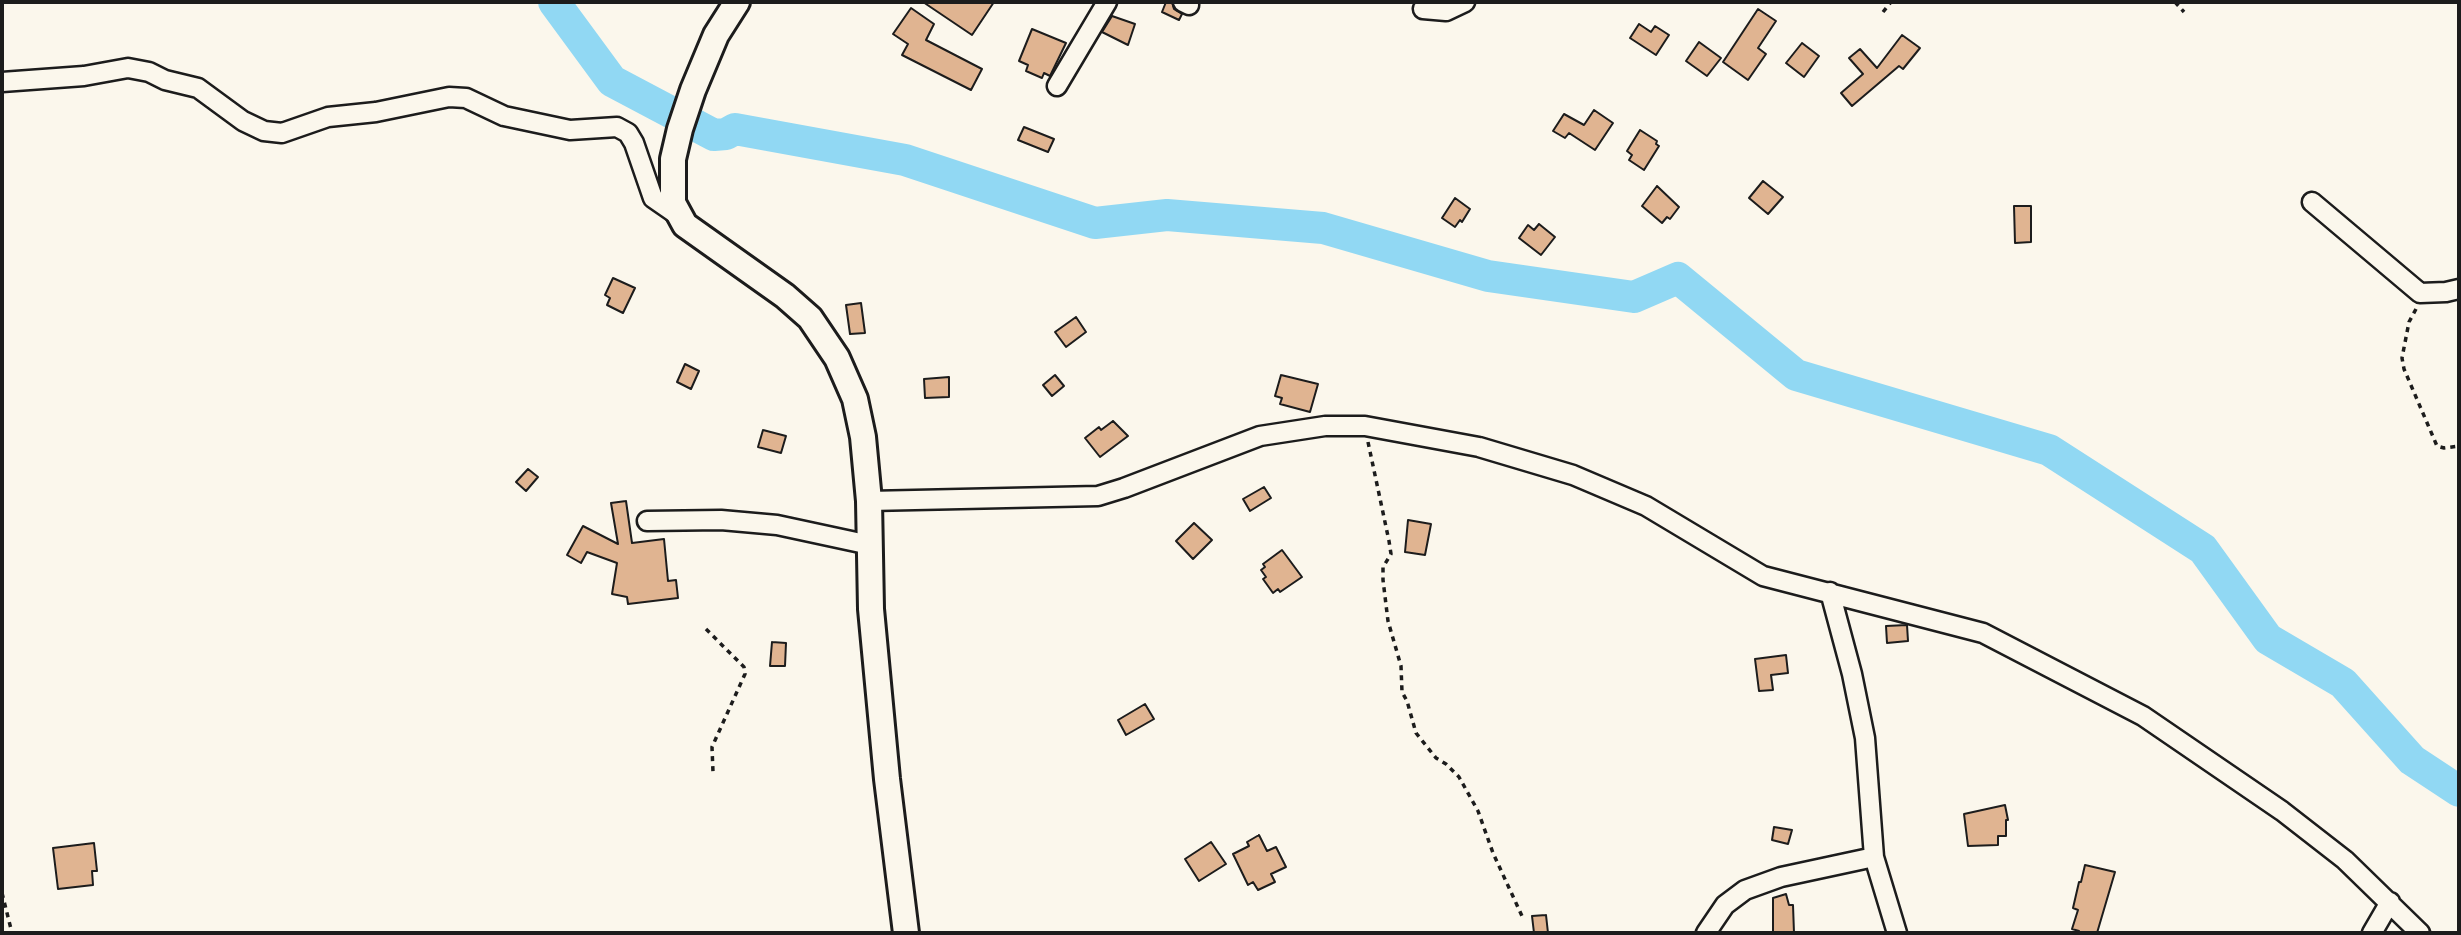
<!DOCTYPE html>
<html>
<head>
<meta charset="utf-8">
<style>
	body { margin:0 }
	#map { position:relative; width:2461px; height:935px; overflow:hidden; background:#fbf7ec; font-family:"Gochi Hand",sans-serif }
	canvas { display:block }
	.frame { position:absolute; inset:0; border:4px solid #1c1c1c; pointer-events:none }
</style>
</head>
<body>
<div id="map">
<canvas width="2461" height="935"></canvas>
<div class="frame"></div>
</div>
<script>
const g = document.querySelector('canvas').getContext('2d');
g.lineJoin = 'round';
function toPath(rows) {
  const path = new Path2D();
  for (const r of rows) {
    path.moveTo(r[0], r[1]);
    for (let i = 2; i < r.length; i += 2) path.lineTo(r[i], r[i + 1]);
  }
  return path;
}
function stroke(path, color, width, dash) {
  g.strokeStyle = color;
  g.lineWidth = width;
  g.lineCap = dash ? 'butt' : 'round';
  g.setLineDash(dash || []);
  g.stroke(path);
}
function paint(path, color) {
  g.fillStyle = color;
  g.fill(path, 'evenodd');
}
stroke(toPath([
	[554,2,612,81,714,135,726,134,735,129,905,160,1095,223,1167,215,1323,228,1488,276,1634,297,1678,278,1796,375,2049,450,2203,549,2268,639,2343,683,2412,760,2459,791]
]), '#91d8f3', 32);
const building = toPath([
	[923,2,994,2,972,35,923,2],
	[1166,2,1172,2,1174,9,1182,14,1179,20,1162,12,1166,2],
	[911,8,934,24,926,40,982,69,971,90,902,55,908,44,893,34,911,8],
	[1758,9,1776,21,1758,48,1766,54,1748,80,1723,62,1758,9],
	[1112,16,1135,24,1128,45,1102,32,1112,16],
	[1639,24,1651,32,1655,26,1669,35,1656,55,1630,38,1639,24],
	[1032,29,1066,43,1050,76,1044,73,1042,78,1026,71,1028,65,1019,61,1032,29],
	[1902,35,1920,48,1903,69,1899,66,1852,106,1841,93,1863,74,1849,58,1860,49,1877,68,1902,35],
	[1699,42,1721,58,1707,76,1686,61,1699,42],
	[1802,43,1819,56,1804,77,1786,63,1802,43],
	[1594,110,1613,123,1595,150,1569,133,1565,138,1553,131,1564,114,1584,125,1594,110],
	[1024,127,1054,139,1048,152,1018,140,1024,127],
	[1640,130,1657,141,1656,144,1659,146,1644,170,1629,160,1632,155,1627,151,1640,130],
	[1763,181,1783,197,1768,214,1749,198,1763,181],
	[1657,186,1679,207,1670,219,1667,217,1662,223,1642,206,1657,186],
	[1455,198,1470,209,1462,222,1460,220,1455,227,1442,218,1455,198],
	[2014,206,2031,206,2031,242,2015,243,2014,206],
	[1539,224,1555,237,1541,255,1519,238,1528,225,1534,230,1539,224],
	[613,278,635,288,623,313,607,305,610,298,605,295,613,278],
	[861,303,865,333,850,334,846,305,861,303],
	[1076,317,1086,332,1066,347,1055,332,1076,317],
	[685,364,699,371,691,389,677,382,685,364],
	[1055,375,1064,386,1052,396,1043,385,1055,375],
	[1281,375,1318,384,1310,412,1280,404,1282,398,1275,396,1281,375],
	[949,377,949,397,925,398,924,379,949,377],
	[1113,421,1128,436,1100,457,1085,438,1099,427,1101,430,1113,421],
	[763,430,786,436,781,453,758,447,763,430],
	[528,469,538,477,526,491,516,482,528,469],
	[1264,487,1271,498,1250,511,1243,499,1264,487],
	[626,501,632,543,664,539,668,581,676,580,678,598,628,604,627,597,612,594,617,563,587,552,581,563,567,555,583,526,618,544,611,503,626,501],
	[1408,520,1431,524,1425,555,1405,552,1408,520],
	[1194,523,1212,540,1193,559,1176,541,1194,523],
	[1282,550,1302,577,1280,592,1278,589,1273,593,1263,579,1266,577,1261,570,1265,567,1263,564,1282,550],
	[1907,625,1908,641,1887,643,1886,626,1907,625],
	[772,642,786,643,785,666,770,666,772,642],
	[1786,655,1788,673,1771,675,1773,690,1759,691,1755,659,1786,655],
	[1145,704,1154,719,1126,735,1118,720,1145,704],
	[2005,805,2008,820,2006,820,2006,836,1998,836,1998,845,1968,846,1964,814,2005,805],
	[1774,827,1792,830,1788,844,1772,840,1774,827],
	[1259,835,1267,851,1276,847,1286,867,1271,874,1275,882,1258,890,1253,882,1248,885,1233,854,1249,846,1247,842,1259,835],
	[1211,842,1226,864,1199,881,1185,859,1211,842],
	[94,843,97,871,92,871,93,885,58,889,53,848,94,843],
	[2085,865,2115,872,2097,933,2079,933,2079,931,2072,929,2078,910,2073,908,2079,882,2081,882,2085,865],
	[1786,894,1789,905,1793,905,1794,933,1773,933,1773,898,1786,894],
	[1546,915,1548,933,1534,933,1532,916,1546,915]
]);
paint(building, '#e0b491');
stroke(building, '#1c1c1c', 2);
const street = toPath([
	[1183,2,1189,5],
	[1423,9,1446,11,1465,2],
	[2,82,84,76,128,68,149,72,165,80,198,88,243,121,264,131,282,133,328,117,376,112,449,97,466,98,504,116,570,130,617,127,628,133,634,143,653,198,679,216],
	[1057,86,1107,2],
	[2312,202,2420,293,2446,292,2459,289],
	[869,501,1098,496,1124,488,1260,436,1325,426,1365,426,1479,447,1573,475,1646,506,1763,576,1983,633,2143,716,2282,811,2345,860,2420,933],
	[647,521,721,520,777,525,870,545],
	[1830,592,1852,674,1865,738,1874,857,1897,933],
	[1706,933,1725,905,1745,890,1781,877,1874,857],
	[2372,933,2390,902]
]);
const secondary = toPath([
	[737,2,716,35,693,90,680,129,673,159,673,203,685,225,785,296,810,318,837,358,855,399,863,437,869,501,871,609,887,779,906,933]
]);
stroke(street, '#1c1c1c', 23);
stroke(secondary, '#1c1c1c', 30);
stroke(toPath([
	[2175,2,2184,12],
	[1883,12,1891,2],
	[2416,309,2409,322,2402,358,2404,369,2437,446,2444,448,2459,446],
	[1368,442,1389,541,1391,554,1383,567,1383,580,1388,621,1401,666,1402,692,1407,701,1416,733,1436,758,1446,764,1459,777,1478,811,1493,853,1522,916],
	[706,629,744,667,745,674,712,747,713,772],
	[2,893,12,933]
]), '#1c1c1c', 3.5, [5, 5]);
stroke(street, '#fbf7ec', 18);
stroke(secondary, '#fbf7ec', 24);
</script>
</body>
</html>
